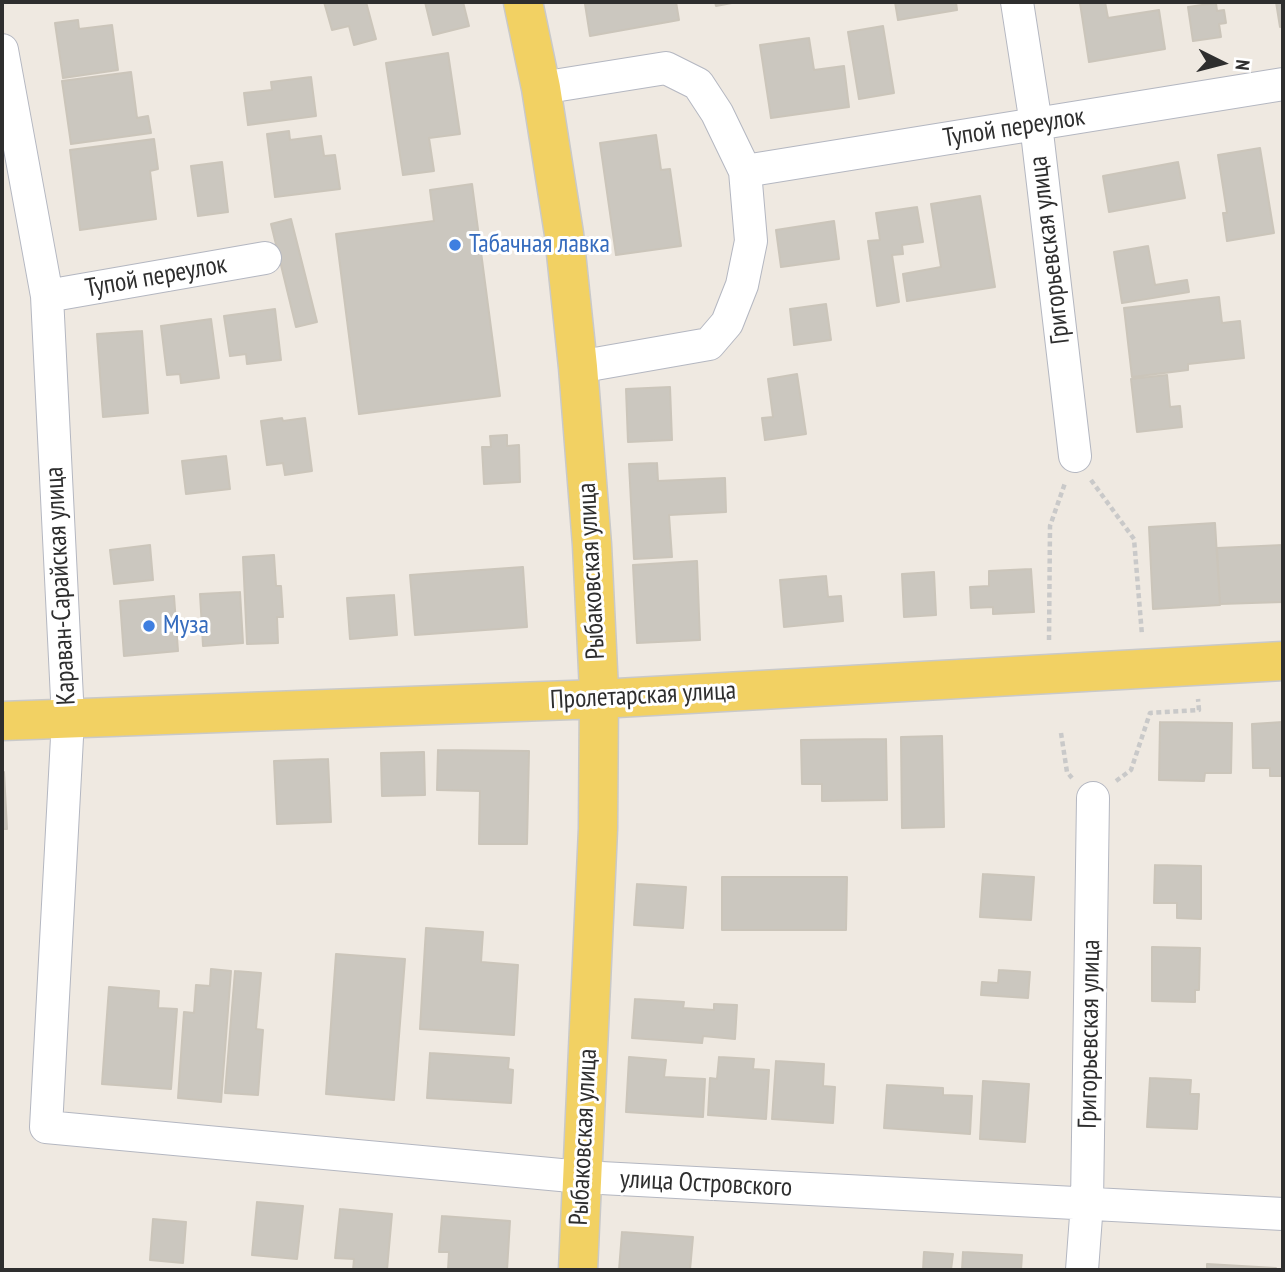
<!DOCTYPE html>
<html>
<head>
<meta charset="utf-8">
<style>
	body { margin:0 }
	#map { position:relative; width:1285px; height:1272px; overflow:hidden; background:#efe9e1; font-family:"PT Sans Narrow",sans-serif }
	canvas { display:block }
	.frame { position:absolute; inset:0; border:4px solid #2e2e2e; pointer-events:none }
	.north { position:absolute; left:1187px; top:28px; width:70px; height:70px; -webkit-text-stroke:5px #fff; paint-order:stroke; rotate:96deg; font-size:19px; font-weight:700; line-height:28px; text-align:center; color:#2e2e2e }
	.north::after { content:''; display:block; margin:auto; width:24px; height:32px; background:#2e2e2e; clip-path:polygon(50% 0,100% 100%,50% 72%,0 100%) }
</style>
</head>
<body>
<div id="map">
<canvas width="1285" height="1272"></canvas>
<div class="frame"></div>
<div class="north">N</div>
</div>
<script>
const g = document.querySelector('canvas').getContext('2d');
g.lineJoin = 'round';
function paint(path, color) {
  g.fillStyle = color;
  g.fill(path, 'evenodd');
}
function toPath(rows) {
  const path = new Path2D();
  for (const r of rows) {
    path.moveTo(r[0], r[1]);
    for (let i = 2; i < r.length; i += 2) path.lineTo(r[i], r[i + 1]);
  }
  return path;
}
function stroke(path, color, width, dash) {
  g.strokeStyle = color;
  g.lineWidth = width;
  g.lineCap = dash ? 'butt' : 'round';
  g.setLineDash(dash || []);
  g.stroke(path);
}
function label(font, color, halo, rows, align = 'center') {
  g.font = font + ' "PT Sans Narrow",sans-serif';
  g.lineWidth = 6;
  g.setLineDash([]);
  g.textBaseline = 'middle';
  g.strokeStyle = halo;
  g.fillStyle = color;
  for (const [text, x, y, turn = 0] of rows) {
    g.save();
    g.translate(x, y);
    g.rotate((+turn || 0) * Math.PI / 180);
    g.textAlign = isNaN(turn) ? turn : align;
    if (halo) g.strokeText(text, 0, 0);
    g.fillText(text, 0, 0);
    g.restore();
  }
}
const building = toPath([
	[324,2,366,2,376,39,354,45,349,26,332,30,324,2],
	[425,2,463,2,469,26,433,35,425,2],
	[599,2,676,2,679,20,590,36,585,4,599,2],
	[715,2,737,2,716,6,715,2],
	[895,2,956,2,957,10,898,20,895,2],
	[1085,2,1105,2,1108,18,1159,10,1165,49,1089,62,1080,3,1085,2],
	[1276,2,1283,2,1283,26,1280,27,1276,2],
	[1216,3,1217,11,1224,10,1226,23,1219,24,1221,37,1193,41,1188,7,1216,3],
	[78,20,79,29,112,25,118,70,63,78,55,23,78,20],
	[883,26,894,93,859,99,848,32,883,26],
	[809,38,814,70,844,66,849,107,771,118,760,45,809,38],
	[448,53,460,134,429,138,434,171,403,175,386,63,448,53],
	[131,72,137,118,148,116,151,133,71,144,62,81,131,72],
	[311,77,316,116,248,125,244,93,272,90,271,82,311,77],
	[289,131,290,140,321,136,324,156,335,155,340,189,275,197,267,134,289,131],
	[656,135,661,170,670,169,681,246,616,255,600,143,656,135],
	[154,139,158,169,150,171,156,219,80,230,70,150,154,139],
	[1260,148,1274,233,1227,241,1223,213,1227,213,1218,155,1260,148],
	[222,162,228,212,198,216,191,166,222,162],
	[1178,162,1185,198,1109,212,1103,176,1178,162],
	[472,184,500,396,359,414,336,234,434,221,430,190,472,184],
	[980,196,995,287,907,301,903,274,941,267,931,204,980,196],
	[917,207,923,242,902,245,903,254,892,255,899,302,877,306,868,241,880,240,876,213,917,207],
	[291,219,317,322,296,327,271,224,291,219],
	[834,221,839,259,781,267,776,230,834,221],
	[1148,246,1155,285,1187,280,1189,292,1122,303,1114,252,1148,246],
	[1219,297,1222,323,1240,321,1244,358,1188,364,1188,370,1132,377,1124,308,1219,297],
	[826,304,831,340,794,345,790,309,826,304],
	[275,309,281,360,247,364,246,354,230,356,224,316,275,309],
	[211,319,219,378,181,383,180,374,167,375,161,326,211,319],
	[142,331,148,413,103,417,97,334,142,331],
	[797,374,806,434,765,440,762,418,773,417,768,379,797,374],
	[1167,375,1170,407,1180,406,1182,427,1137,432,1131,379,1167,375],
	[670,387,672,440,628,442,626,389,670,387],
	[282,418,283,421,305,418,312,471,285,475,283,463,267,465,261,421,282,418],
	[507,435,507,446,519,445,520,482,484,484,482,447,491,447,490,436,507,435],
	[226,456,230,489,186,494,182,461,226,456],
	[657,463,658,481,725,478,726,512,669,515,672,557,634,559,629,464,657,463],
	[1215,523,1220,605,1153,609,1149,527,1215,523],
	[150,545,153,580,114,584,110,550,150,545],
	[1283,545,1283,602,1220,604,1217,548,1283,545],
	[274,555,276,586,281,586,283,617,277,617,278,643,247,644,243,557,274,555],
	[697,561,700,640,637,643,633,565,697,561],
	[523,567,527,627,415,635,410,575,523,567],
	[1031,569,1034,612,993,614,993,607,971,608,970,587,989,586,989,571,1031,569],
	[934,572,936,615,904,617,902,574,934,572],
	[826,576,828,597,841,596,843,621,784,627,780,580,826,576],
	[240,592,243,643,203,646,200,594,240,592],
	[394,595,397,635,350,639,347,598,394,595],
	[174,596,178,651,124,656,120,601,174,596],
	[1160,722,1232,723,1231,773,1205,773,1204,781,1159,780,1160,722],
	[1283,722,1283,776,1270,776,1270,768,1253,768,1252,724,1283,722],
	[942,736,944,827,902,828,901,737,942,736],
	[886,739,887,800,822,801,822,784,802,784,801,740,886,739],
	[438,750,529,751,527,844,479,844,480,791,437,790,438,750],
	[424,752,425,795,382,796,381,753,424,752],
	[328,759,331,822,277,824,274,761,328,759],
	[2,772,4,772,7,829,2,829,2,772],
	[1155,865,1201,866,1201,919,1177,918,1177,903,1154,903,1155,865],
	[983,874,1034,877,1031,920,980,917,983,874],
	[722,877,847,877,846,930,722,930,722,877],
	[637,884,686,887,683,928,634,925,637,884],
	[426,928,483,932,481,962,518,965,514,1035,420,1029,426,928],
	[1152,947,1200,948,1199,990,1195,990,1195,1002,1152,1001,1152,947],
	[336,954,405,959,394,1100,326,1094,336,954],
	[211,969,231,971,221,1102,178,1098,184,1012,194,1013,196,985,210,986,211,969],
	[999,970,1030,972,1028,998,981,995,982,982,998,983,999,970],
	[235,971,261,973,256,1029,263,1030,258,1095,225,1093,235,971],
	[109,987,159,991,158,1008,177,1009,171,1089,102,1084,109,987],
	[635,999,684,1002,683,1008,714,1010,714,1004,737,1005,735,1039,703,1036,702,1043,632,1038,635,999],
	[430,1053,509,1058,508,1069,513,1070,511,1103,427,1098,430,1053],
	[629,1057,666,1060,664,1077,705,1079,703,1117,626,1112,629,1057],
	[719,1057,754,1059,753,1069,769,1070,766,1119,708,1115,710,1078,717,1079,719,1057],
	[776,1061,824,1064,823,1086,835,1087,833,1123,772,1119,776,1061],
	[1150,1078,1191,1080,1190,1094,1199,1094,1197,1129,1147,1127,1150,1078],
	[983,1081,1029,1084,1025,1142,980,1139,983,1081],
	[887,1085,943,1088,943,1095,972,1096,970,1134,884,1128,887,1085],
	[257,1202,303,1206,297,1259,252,1255,257,1202],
	[340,1209,392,1214,387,1270,353,1270,354,1259,335,1258,340,1209],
	[442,1216,510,1221,507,1270,448,1270,449,1252,439,1252,442,1216],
	[153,1219,186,1222,183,1263,150,1260,153,1219],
	[622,1232,693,1237,690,1270,619,1270,622,1232],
	[924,1252,953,1254,951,1270,923,1270,924,1252],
	[963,1252,1022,1255,1021,1270,962,1270,963,1252],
	[1207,1264,1276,1268,1276,1270,1207,1270,1207,1264]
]);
paint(building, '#cbc7bf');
stroke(building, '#cbc5ba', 2);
const minor = toPath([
	[1017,2,1036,124,1075,456],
	[2,50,47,296,68,719,46,1127,582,1177,1283,1214],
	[541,88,666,68,698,84,717,113,745,171,1283,84],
	[47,296,265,258],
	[578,367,709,344,727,323,742,285,751,241,745,171],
	[1082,1270,1087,1203,1093,798]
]);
const major = toPath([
	[523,2,541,88,564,234,578,367,592,545,599,691,598,829,578,1270],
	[2,721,599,699,1283,661]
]);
stroke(minor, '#b4b7c1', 34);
stroke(major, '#c9c9c9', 41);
stroke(toPath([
	[1091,480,1134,539,1142,635],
	[1049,640,1050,526,1065,483],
	[1061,733,1067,772,1072,778],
	[1116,781,1131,770,1150,713,1199,710,1198,699]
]), '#c9c9c9', 4.5, [5, 3.5]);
stroke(minor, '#fff', 32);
stroke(major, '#f2d163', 38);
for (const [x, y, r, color] of [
	[455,245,7,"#3f7fe0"],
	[149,626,7,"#3f7fe0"]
]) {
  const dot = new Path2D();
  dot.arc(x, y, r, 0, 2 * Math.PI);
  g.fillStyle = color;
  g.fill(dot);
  stroke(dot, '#fff', 2.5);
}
label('26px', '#2e2e2e', '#fff', [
	["Тупой переулок",1014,128,-9],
	["Григорьевская улица",1050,250,-97],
	["Тупой переулок",156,277,-10],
	["Рыбаковская улица",592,571,-93],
	["Караван-Сарайская улица",61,586,-93],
	["Пролетарская улица",643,696,-3],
	["Григорьевская улица",1090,1034,-89],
	["Рыбаковская улица",584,1137,-87],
	["улица Островского",706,1184,3]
]);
label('26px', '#366cbe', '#fff', [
	["Табачная лавка",469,245],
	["Муза",163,626]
], 'left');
</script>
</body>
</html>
